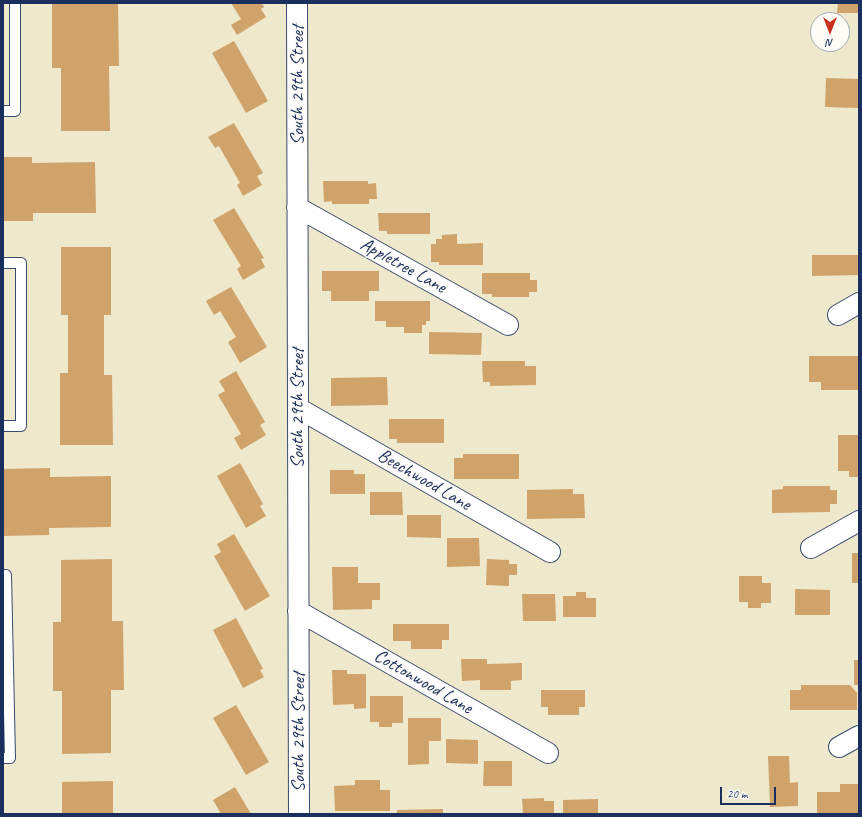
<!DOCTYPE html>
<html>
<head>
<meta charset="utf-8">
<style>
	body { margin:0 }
	#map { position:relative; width:862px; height:817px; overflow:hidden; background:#eee8cc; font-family:Caveat,sans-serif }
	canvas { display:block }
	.frame { position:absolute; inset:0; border:4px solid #1b2f5e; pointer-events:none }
	.north { position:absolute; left:810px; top:12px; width:40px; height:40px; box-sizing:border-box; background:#fdfcf7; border:1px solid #a3aaba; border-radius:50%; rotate:180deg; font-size:11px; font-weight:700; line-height:16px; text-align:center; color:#1b2f5e }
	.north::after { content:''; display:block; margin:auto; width:14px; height:18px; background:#c8321e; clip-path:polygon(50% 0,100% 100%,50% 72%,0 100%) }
	.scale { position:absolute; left:720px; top:787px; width:56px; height:18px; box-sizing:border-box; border:2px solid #1b2f5e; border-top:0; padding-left:5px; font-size:12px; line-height:14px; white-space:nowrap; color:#1b2f5e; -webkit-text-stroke:3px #fdfcf7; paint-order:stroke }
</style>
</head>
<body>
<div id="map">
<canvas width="862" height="817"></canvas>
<div class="frame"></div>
<div class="north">N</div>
<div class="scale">20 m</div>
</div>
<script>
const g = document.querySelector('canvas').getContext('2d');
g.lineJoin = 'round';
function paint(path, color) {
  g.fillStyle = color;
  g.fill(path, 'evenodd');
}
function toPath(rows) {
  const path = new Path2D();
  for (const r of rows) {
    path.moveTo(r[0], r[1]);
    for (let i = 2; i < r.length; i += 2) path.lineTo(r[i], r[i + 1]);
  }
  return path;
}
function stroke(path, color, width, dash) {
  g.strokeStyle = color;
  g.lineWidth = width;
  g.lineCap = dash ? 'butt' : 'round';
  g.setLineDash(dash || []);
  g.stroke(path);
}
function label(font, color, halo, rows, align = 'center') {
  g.font = font + ' Caveat,sans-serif';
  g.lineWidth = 3;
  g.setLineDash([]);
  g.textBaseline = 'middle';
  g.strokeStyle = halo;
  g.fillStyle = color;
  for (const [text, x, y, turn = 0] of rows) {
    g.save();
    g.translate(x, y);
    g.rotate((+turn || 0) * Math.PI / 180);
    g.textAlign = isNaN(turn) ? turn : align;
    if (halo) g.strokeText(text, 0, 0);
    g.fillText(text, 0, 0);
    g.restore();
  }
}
paint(toPath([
	[52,3,118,3,119,66,109,66,110,131,61,131,61,68,52,68],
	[231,3,262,3,264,7,261,9,266,17,237,35,231,25,241,19],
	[838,3,859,3,859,13,837,13],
	[234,41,268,101,246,113,212,53],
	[826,78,859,79,858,108,825,107],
	[234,123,263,173,257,176,262,185,243,196,237,185,240,183,219,146,215,148,208,137],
	[3,157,32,157,32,163,95,162,96,213,33,213,33,221,3,221],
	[323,181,368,181,368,184,376,183,377,199,369,199,369,204,332,204,332,201,324,202],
	[234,208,264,258,261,259,265,267,243,280,237,269,241,266,213,220],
	[378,213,430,213,430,234,387,234,387,231,379,231],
	[457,234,457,244,483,243,483,265,439,265,439,262,431,262,431,244,436,244,436,239,442,239,442,235],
	[61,247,111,247,111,315,104,315,104,375,112,375,113,445,60,445,60,373,68,373,68,315,61,315],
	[812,255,859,255,859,275,812,276],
	[322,271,379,271,379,291,369,291,369,301,331,301,331,291,322,291],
	[482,273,530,273,530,280,537,280,537,292,529,292,529,297,492,297,492,294,482,294],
	[231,287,267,347,240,363,228,342,236,337,220,311,214,315,206,301],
	[375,301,430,301,430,321,426,321,426,325,422,325,422,333,404,333,404,327,386,327,386,321,375,321],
	[429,332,482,333,481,355,429,354],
	[809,356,859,356,859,390,821,390,821,382,809,382],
	[482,361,525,361,525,366,536,366,536,385,490,386,490,382,483,382],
	[236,371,265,422,260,425,266,435,241,450,234,438,241,434,218,395,225,391,219,381],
	[387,377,388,405,331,406,331,378],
	[389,419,444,419,444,443,397,443,397,439,389,439],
	[838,435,859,435,859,477,849,477,849,471,838,471],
	[463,454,519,454,519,479,454,479,454,458,463,458],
	[240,463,263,504,260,506,266,516,246,528,217,476],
	[50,468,50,477,111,476,111,527,49,528,49,535,3,536,3,469],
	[330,470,354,470,354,474,365,474,365,494,330,494],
	[783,486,830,486,830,490,837,490,837,504,830,504,830,512,772,513,772,490,783,489],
	[573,489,573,494,584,494,585,518,527,519,527,490],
	[370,492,402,492,403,515,370,515],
	[407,515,441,515,441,538,407,537],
	[234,534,270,596,245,611,214,556,221,552,217,544],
	[447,538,479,538,480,566,447,567],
	[852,553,859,553,859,583,852,583],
	[112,559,112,621,123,621,124,690,111,690,111,753,62,754,62,691,53,691,53,622,61,622,61,560],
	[487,559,509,560,509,564,517,564,517,575,509,575,509,586,486,585],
	[332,567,358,567,358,583,380,583,380,600,372,600,372,609,333,610],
	[739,576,762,576,762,583,771,583,771,603,761,603,761,608,748,608,748,602,739,602],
	[795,589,830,590,830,615,795,615],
	[576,592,586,592,586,598,596,598,596,617,563,617,563,596,576,596],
	[522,594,555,594,556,621,523,621],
	[236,618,263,669,260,670,264,677,243,688,213,630],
	[393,624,449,624,449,640,442,640,442,649,411,649,411,641,393,641],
	[461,659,487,659,487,664,522,663,522,680,511,681,511,690,480,690,480,680,462,681],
	[854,660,859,660,859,685,854,685],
	[332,670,347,670,347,674,366,674,366,708,354,709,354,704,333,705],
	[801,685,850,685,857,693,857,710,790,710,790,690,801,690],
	[541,690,585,690,585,707,579,707,579,715,548,715,548,707,541,707],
	[370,696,403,696,403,723,392,723,392,727,379,727,379,722,370,722],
	[236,705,269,762,246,775,213,718],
	[408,718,441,718,441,741,429,741,429,764,408,765],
	[446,739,478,740,478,764,446,763],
	[768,756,789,756,790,783,798,782,798,806,770,807],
	[484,761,512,761,512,786,483,786],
	[355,780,380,780,380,790,390,790,390,811,335,811,334,786,355,785],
	[113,781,113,814,62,814,62,782],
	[840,784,859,784,859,814,817,814,817,792,840,792],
	[235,787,251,814,221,814,213,800],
	[544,798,544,801,554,801,554,814,523,814,522,799],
	[598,799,598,814,563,814,563,800],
	[443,809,443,814,397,814,397,810]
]), '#d0a36b');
const lane = toPath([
	[3,111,15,111,15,3],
	[3,263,21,263,21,426,3,426],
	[3,575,6,575,10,758,3,758]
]);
const street = toPath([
	[297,3,299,814],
	[297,207,508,325],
	[838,315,859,303],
	[298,408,550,552],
	[811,548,859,521],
	[298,611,548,753],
	[839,747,859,736]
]);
stroke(lane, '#3b4b6e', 12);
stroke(street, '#3b4b6e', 22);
stroke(lane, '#fff', 10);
stroke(street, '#fff', 20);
label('19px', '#1b2f5e', '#fdfcf7', [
	["South 29th Street",298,85,-90],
	["Appletree Lane",403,266,29],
	["South 29th Street",298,408,-90],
	["Beechwood Lane",424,480,30],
	["Cottonwood Lane",423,682,30],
	["South 29th Street",299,732,-90]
]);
</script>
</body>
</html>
